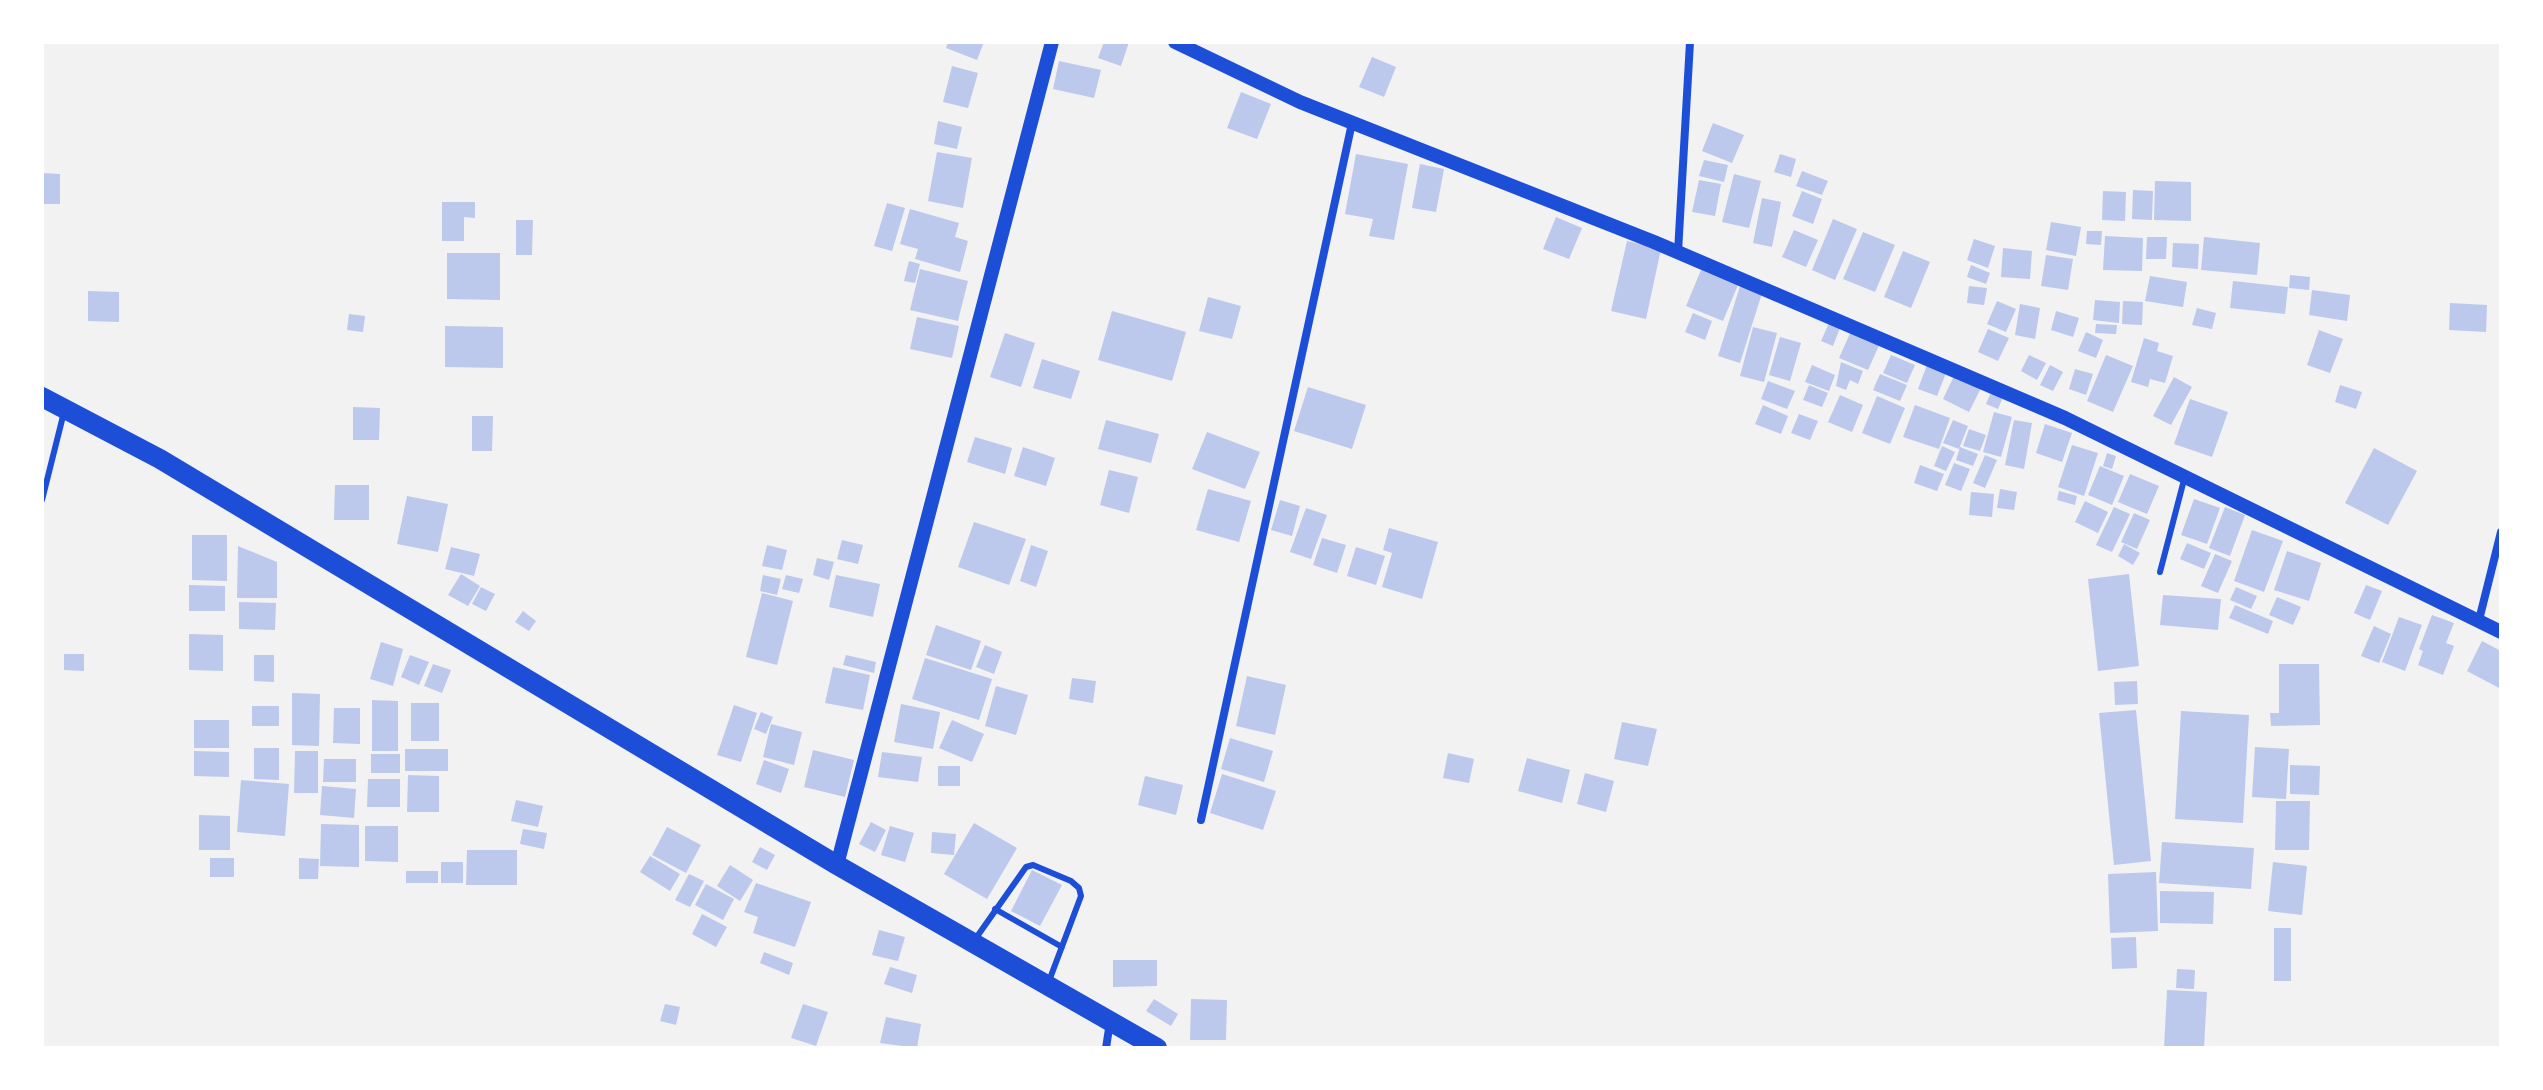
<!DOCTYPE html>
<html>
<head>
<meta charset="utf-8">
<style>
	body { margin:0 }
	#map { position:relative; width:2543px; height:1090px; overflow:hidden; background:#f2f2f2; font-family:Georgia,serif }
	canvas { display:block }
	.frame { position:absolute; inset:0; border:44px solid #fff; pointer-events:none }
</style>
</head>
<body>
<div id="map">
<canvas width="2543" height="1090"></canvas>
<div class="frame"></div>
</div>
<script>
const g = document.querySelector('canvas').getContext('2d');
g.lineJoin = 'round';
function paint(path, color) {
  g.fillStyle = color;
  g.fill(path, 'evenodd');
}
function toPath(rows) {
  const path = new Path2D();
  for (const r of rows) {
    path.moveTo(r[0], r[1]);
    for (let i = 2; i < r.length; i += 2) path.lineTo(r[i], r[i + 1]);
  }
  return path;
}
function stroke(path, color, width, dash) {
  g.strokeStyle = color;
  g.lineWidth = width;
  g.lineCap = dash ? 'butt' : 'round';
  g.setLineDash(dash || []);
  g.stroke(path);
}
paint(toPath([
	[948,42,984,42,977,60,946,48],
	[1104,42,1129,42,1121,66,1098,58],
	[1372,57,1396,67,1384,97,1359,87],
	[1059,61,1101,70,1094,98,1053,89],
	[952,66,978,73,968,108,943,102],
	[1241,92,1271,104,1257,139,1227,128],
	[938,121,962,127,957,149,934,144],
	[1713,123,1744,135,1732,163,1702,151],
	[937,152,972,158,963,208,928,201],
	[1356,154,1408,164,1394,240,1369,236,1373,219,1345,214],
	[1780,154,1796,159,1791,177,1774,172],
	[1704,160,1728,165,1724,182,1699,176],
	[1420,164,1444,169,1436,212,1412,208],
	[1802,171,1828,181,1822,195,1796,186],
	[42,173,60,174,60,204,42,204],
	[1734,174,1761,181,1749,228,1722,222],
	[1699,180,1721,184,1715,216,1692,212],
	[2155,181,2191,182,2191,221,2154,220],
	[2133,190,2153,191,2152,220,2132,219],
	[1802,191,1822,199,1813,224,1792,216],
	[2103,191,2126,192,2125,221,2102,220],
	[1762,198,1781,202,1772,247,1753,243],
	[442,202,475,202,475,218,464,217,464,241,442,241],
	[887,203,905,208,892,251,874,246],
	[910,209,959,223,955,237,968,241,960,272,915,259,918,249,900,244],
	[1556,217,1582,228,1569,259,1543,249],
	[1833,219,1857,229,1835,280,1812,270],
	[516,220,533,220,532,255,516,255],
	[2051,222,2081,227,2076,256,2046,250],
	[1794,230,1818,240,1806,267,1782,257],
	[2087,231,2102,231,2101,245,2086,244],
	[1863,232,1895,245,1875,292,1843,279],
	[2105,236,2143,238,2142,271,2103,270],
	[2147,237,2167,237,2166,259,2146,259],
	[2204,237,2260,243,2257,275,2201,270],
	[1974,239,1995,246,1988,268,1967,260],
	[1627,241,1661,249,1646,319,1611,311],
	[2173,243,2199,244,2198,269,2172,267],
	[2003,248,2032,251,2030,279,2001,277],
	[1903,251,1930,262,1911,308,1884,297],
	[447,253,500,253,500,300,447,299],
	[2046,255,2073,259,2068,290,2041,286],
	[909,261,920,264,915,283,904,281],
	[1971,265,1990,273,1986,284,1967,277],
	[920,269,968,281,958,321,910,310],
	[1701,270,1738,285,1723,321,1686,306],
	[2290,275,2310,277,2309,290,2289,288],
	[2150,276,2187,282,2183,307,2145,301],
	[2233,281,2288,287,2285,314,2230,308],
	[1741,283,1763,290,1740,363,1718,356],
	[1969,286,1987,288,1984,305,1967,303],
	[2312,290,2350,295,2347,321,2309,315],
	[88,291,119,292,119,322,88,321],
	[1208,297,1241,306,1232,339,1199,331],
	[2095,300,2120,302,2119,323,2093,320],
	[1997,301,2016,309,2006,332,1987,324],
	[2123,301,2143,302,2142,325,2122,324],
	[2450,303,2487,305,2486,332,2449,330],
	[2020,304,2040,308,2035,339,2015,335],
	[2197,308,2216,313,2212,329,2192,325],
	[1112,311,1186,332,1172,381,1098,360],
	[2056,311,2079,318,2073,337,2051,330],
	[1693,313,1712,321,1705,340,1685,332],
	[349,314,365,316,363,332,347,330],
	[917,317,959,326,952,358,910,349],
	[1829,323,1840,328,1833,346,1821,341],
	[2096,324,2117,325,2116,334,2095,333],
	[445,326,503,327,503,368,445,367],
	[1753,327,1777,333,1764,382,1740,376],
	[1852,329,1881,341,1868,370,1839,358],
	[1988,329,2009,338,1998,361,1978,352],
	[2319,330,2343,339,2330,373,2307,365],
	[2086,332,2103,340,2096,358,2078,351],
	[1005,333,1035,343,1021,387,990,377],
	[1780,337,1801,343,1790,381,1769,375],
	[2144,338,2159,343,2157,351,2173,356,2165,383,2150,379,2148,387,2131,382],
	[1891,355,1915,365,1907,383,1883,373],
	[2029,355,2046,363,2037,380,2021,371],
	[2106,355,2133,366,2113,412,2087,401],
	[1042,359,1080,371,1071,399,1033,388],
	[1841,362,1863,371,1858,384,1850,380,1846,390,1836,386],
	[1812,365,1835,375,1829,391,1805,382],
	[1927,365,1946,373,1937,396,1918,389],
	[2050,365,2063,372,2053,391,2040,385],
	[2075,369,2093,374,2086,395,2069,389],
	[1880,374,1907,385,1900,401,1873,390],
	[1954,376,1981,388,1969,412,1943,399],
	[2174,377,2192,387,2171,425,2153,416],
	[1768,381,1795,391,1787,409,1761,399],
	[1809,385,1828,393,1822,407,1803,400],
	[2340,385,2362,392,2356,409,2335,402],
	[1308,387,1366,405,1352,449,1294,431],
	[1991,392,2003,397,1998,409,1986,404],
	[1840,395,1863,405,1852,432,1828,422],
	[1877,396,1905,408,1890,444,1862,433],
	[2190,399,2228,412,2212,457,2174,444],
	[1763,405,1788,416,1781,434,1755,424],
	[1915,405,1950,418,1939,449,1903,437],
	[353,407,380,408,379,440,353,440],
	[1994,412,2012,417,2001,457,1983,452],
	[1799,414,1818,421,1810,440,1791,433],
	[472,416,493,416,492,451,472,451],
	[1106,420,1159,434,1151,463,1098,449],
	[1953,420,1968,426,1959,449,1943,443],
	[2014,420,2032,423,2024,469,2005,465],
	[2045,424,2072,433,2062,462,2036,453],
	[1969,429,1986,435,1980,451,1963,446],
	[1207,432,1260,452,1245,489,1192,469],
	[975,437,1012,448,1005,474,967,462],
	[2072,445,2098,453,2084,496,2058,487],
	[1942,446,1955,452,1946,471,1934,466],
	[1023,447,1055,458,1046,486,1014,476],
	[1960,447,1978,454,1973,466,1956,460],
	[2374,448,2417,471,2388,525,2345,503],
	[2107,453,2116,456,2112,469,2103,466],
	[1985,455,1997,460,1985,488,1973,483],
	[1954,463,1970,469,1961,491,1945,485],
	[1920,465,1944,474,1937,491,1914,483],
	[2100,466,2124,476,2112,505,2088,495],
	[1109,470,1138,477,1129,513,1100,505],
	[2130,474,2159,486,2147,514,2118,502],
	[335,485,369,485,369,520,334,520],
	[1208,489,1251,501,1239,542,1196,530],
	[2000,489,2017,492,2014,510,1997,508],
	[2059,491,2077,496,2075,505,2057,500],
	[1971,492,1994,494,1992,517,1969,515],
	[407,496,448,504,438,552,397,544],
	[2194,499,2220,508,2207,544,2181,535],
	[1280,500,1300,506,1292,536,1271,530],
	[2085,501,2108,512,2098,533,2075,522],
	[2114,507,2130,514,2112,552,2096,545],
	[2225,507,2245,515,2230,556,2209,548],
	[1306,508,1327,515,1311,559,1290,552],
	[2134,513,2150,520,2137,549,2121,542],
	[974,522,1026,539,1009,585,958,567],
	[1389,528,1438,542,1422,599,1382,587,1392,553,1383,550],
	[2252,530,2283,541,2264,592,2234,581],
	[192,535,227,535,227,581,192,580],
	[1322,538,1346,545,1337,573,1313,565],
	[842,540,863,545,858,564,837,559],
	[2187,543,2211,553,2204,569,2180,559],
	[2124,544,2140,553,2133,565,2118,556],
	[767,545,787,550,782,570,762,566],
	[1031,545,1048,551,1036,587,1020,581],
	[238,546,277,562,277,598,237,598],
	[451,547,480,554,474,576,445,569],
	[1356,547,1385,556,1376,585,1347,576],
	[2287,551,2321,563,2309,601,2274,590],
	[2215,554,2232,561,2218,593,2201,586],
	[817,558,834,562,829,580,813,575],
	[461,574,480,586,468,606,448,595],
	[2129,574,2139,666,2098,671,2088,579],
	[763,575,781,579,777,595,760,591],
	[786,575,803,579,799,593,782,589],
	[836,575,880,584,873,617,829,607],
	[189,585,225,586,225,611,189,611],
	[2366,585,2382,591,2370,620,2354,613],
	[481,587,495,594,486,611,472,604],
	[2236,587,2257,596,2251,609,2230,600],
	[762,593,793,601,777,665,746,657],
	[2163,595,2221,599,2218,630,2160,625],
	[2277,597,2301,607,2293,625,2269,615],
	[239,602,276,603,275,630,239,629],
	[2235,605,2273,621,2268,634,2229,618],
	[523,611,536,621,529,631,515,622],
	[2432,615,2454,623,2446,643,2454,646,2443,675,2418,665,2423,651,2419,649],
	[2399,617,2422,625,2405,671,2382,662],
	[936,625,981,641,971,670,926,655],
	[2374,626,2391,634,2379,663,2361,656],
	[189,634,223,635,223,671,189,670],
	[2482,641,2501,651,2501,689,2467,671],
	[381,642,403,649,393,686,370,679],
	[985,645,1002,652,994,674,976,667],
	[64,654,84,654,84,671,64,670],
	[254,655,274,655,274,682,254,681],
	[410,655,429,662,419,685,401,677],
	[846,655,876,662,874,673,843,665],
	[925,658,992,679,979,720,912,699],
	[433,664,451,670,442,693,424,686],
	[2279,664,2319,664,2320,725,2271,726,2270,713,2279,713],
	[833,667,870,675,863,710,825,703],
	[1247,676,1286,685,1275,735,1236,726],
	[1072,678,1096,681,1093,703,1069,699],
	[2137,681,2138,704,2115,705,2114,682],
	[996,686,1028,695,1016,735,985,726],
	[292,693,320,694,319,746,292,745],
	[372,700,398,701,398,751,372,751],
	[411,703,439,703,439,741,411,741],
	[901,704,940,712,933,749,894,742],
	[734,705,757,713,741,762,717,755],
	[252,706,279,706,279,726,252,726],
	[334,708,360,708,360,744,333,743],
	[2136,710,2151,861,2114,865,2099,713],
	[2181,711,2249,715,2243,823,2175,819],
	[761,712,773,717,766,734,754,729],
	[194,720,229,720,229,748,194,748],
	[952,720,984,734,972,762,939,748],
	[1622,722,1657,729,1648,766,1614,759],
	[771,724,802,732,794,765,763,757],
	[1230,738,1273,751,1264,782,1221,769],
	[2255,747,2289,749,2286,799,2252,797],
	[254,748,279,748,279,780,254,779],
	[405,749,448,749,448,771,405,771],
	[813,750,854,760,845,797,804,787],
	[194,751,229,752,229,777,194,776],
	[295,751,318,751,318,793,294,793],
	[882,752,922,757,918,782,878,777],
	[1448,753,1474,759,1469,783,1443,778],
	[371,754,400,754,400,773,371,773],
	[1527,758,1570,770,1562,803,1518,791],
	[324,759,356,759,356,782,323,782],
	[764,760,789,769,781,793,756,784],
	[2290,765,2320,766,2319,795,2290,794],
	[938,766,960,766,960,786,938,786],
	[1585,773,1614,781,1606,812,1577,804],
	[1222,774,1276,791,1263,830,1210,813],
	[408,775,439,776,439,812,407,812],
	[1145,776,1183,785,1176,815,1138,805],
	[368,779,400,779,400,807,367,807],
	[241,780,289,784,285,836,237,832],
	[322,786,356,789,354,818,320,815],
	[516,800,543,806,538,827,511,821],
	[2276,801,2310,801,2309,850,2275,850],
	[199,815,230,816,230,850,199,850],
	[871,822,886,830,875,852,859,844],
	[974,823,1017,848,987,899,944,874],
	[321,824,359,825,359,867,320,866],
	[365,826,398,826,398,862,365,861],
	[890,826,914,833,905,862,881,855],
	[667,827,701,845,686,873,652,855],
	[523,829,547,833,544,849,520,844],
	[932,832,956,834,954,855,931,853],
	[2162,842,2254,848,2251,889,2159,883],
	[760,847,775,855,767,870,752,862],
	[467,850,517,850,517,885,466,885],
	[650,856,680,874,670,891,640,872],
	[210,858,234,858,234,877,210,877],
	[299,858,319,859,318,879,299,879],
	[441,862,463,862,463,883,441,883],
	[2273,862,2307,866,2302,915,2268,911],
	[730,865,753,880,740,901,717,886],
	[1032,870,1062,885,1040,926,1011,911],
	[406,871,438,871,438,883,406,883],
	[2156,872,2158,931,2110,933,2108,874],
	[689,874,704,881,690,907,675,900],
	[756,883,811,902,795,947,753,933,758,917,744,912],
	[706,884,734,899,723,920,695,905],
	[2160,891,2214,892,2213,924,2160,923],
	[702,914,727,927,716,947,692,934],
	[2274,928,2291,928,2291,981,2274,981],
	[879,930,905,937,898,961,872,955],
	[2136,937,2137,968,2112,969,2111,938],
	[764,952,793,963,789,975,760,963],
	[1113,960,1157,960,1157,986,1113,987],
	[890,967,917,975,912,993,884,984],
	[2177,969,2195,970,2194,989,2176,988],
	[2167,990,2207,992,2204,1048,2164,1048],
	[1154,999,1178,1014,1171,1026,1146,1011],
	[1191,999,1227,1000,1226,1040,1190,1040],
	[665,1004,680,1007,676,1025,660,1021],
	[803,1004,828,1012,816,1046,791,1038],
	[886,1017,921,1024,917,1048,880,1043]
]), '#bdc9ec');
stroke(toPath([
	[42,500,64,412],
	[2160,572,2185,476],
	[995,909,1062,947],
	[976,938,1026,867,1033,865,1071,881,1079,888,1081,896,1049,981]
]), '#1d4ed8', 6);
stroke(toPath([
	[1678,252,1690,42],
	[2479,620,2501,532],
	[1201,820,1352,123],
	[1106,1048,1110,1022]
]), '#1d4ed8', 8);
stroke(toPath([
	[1175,42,1300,102,1654,242,2065,418,2501,632],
	[837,865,1052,42]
]), '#1d4ed8', 14);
stroke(toPath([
	[42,397,160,459,837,865,1157,1048]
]), '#1d4ed8', 20);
</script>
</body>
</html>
